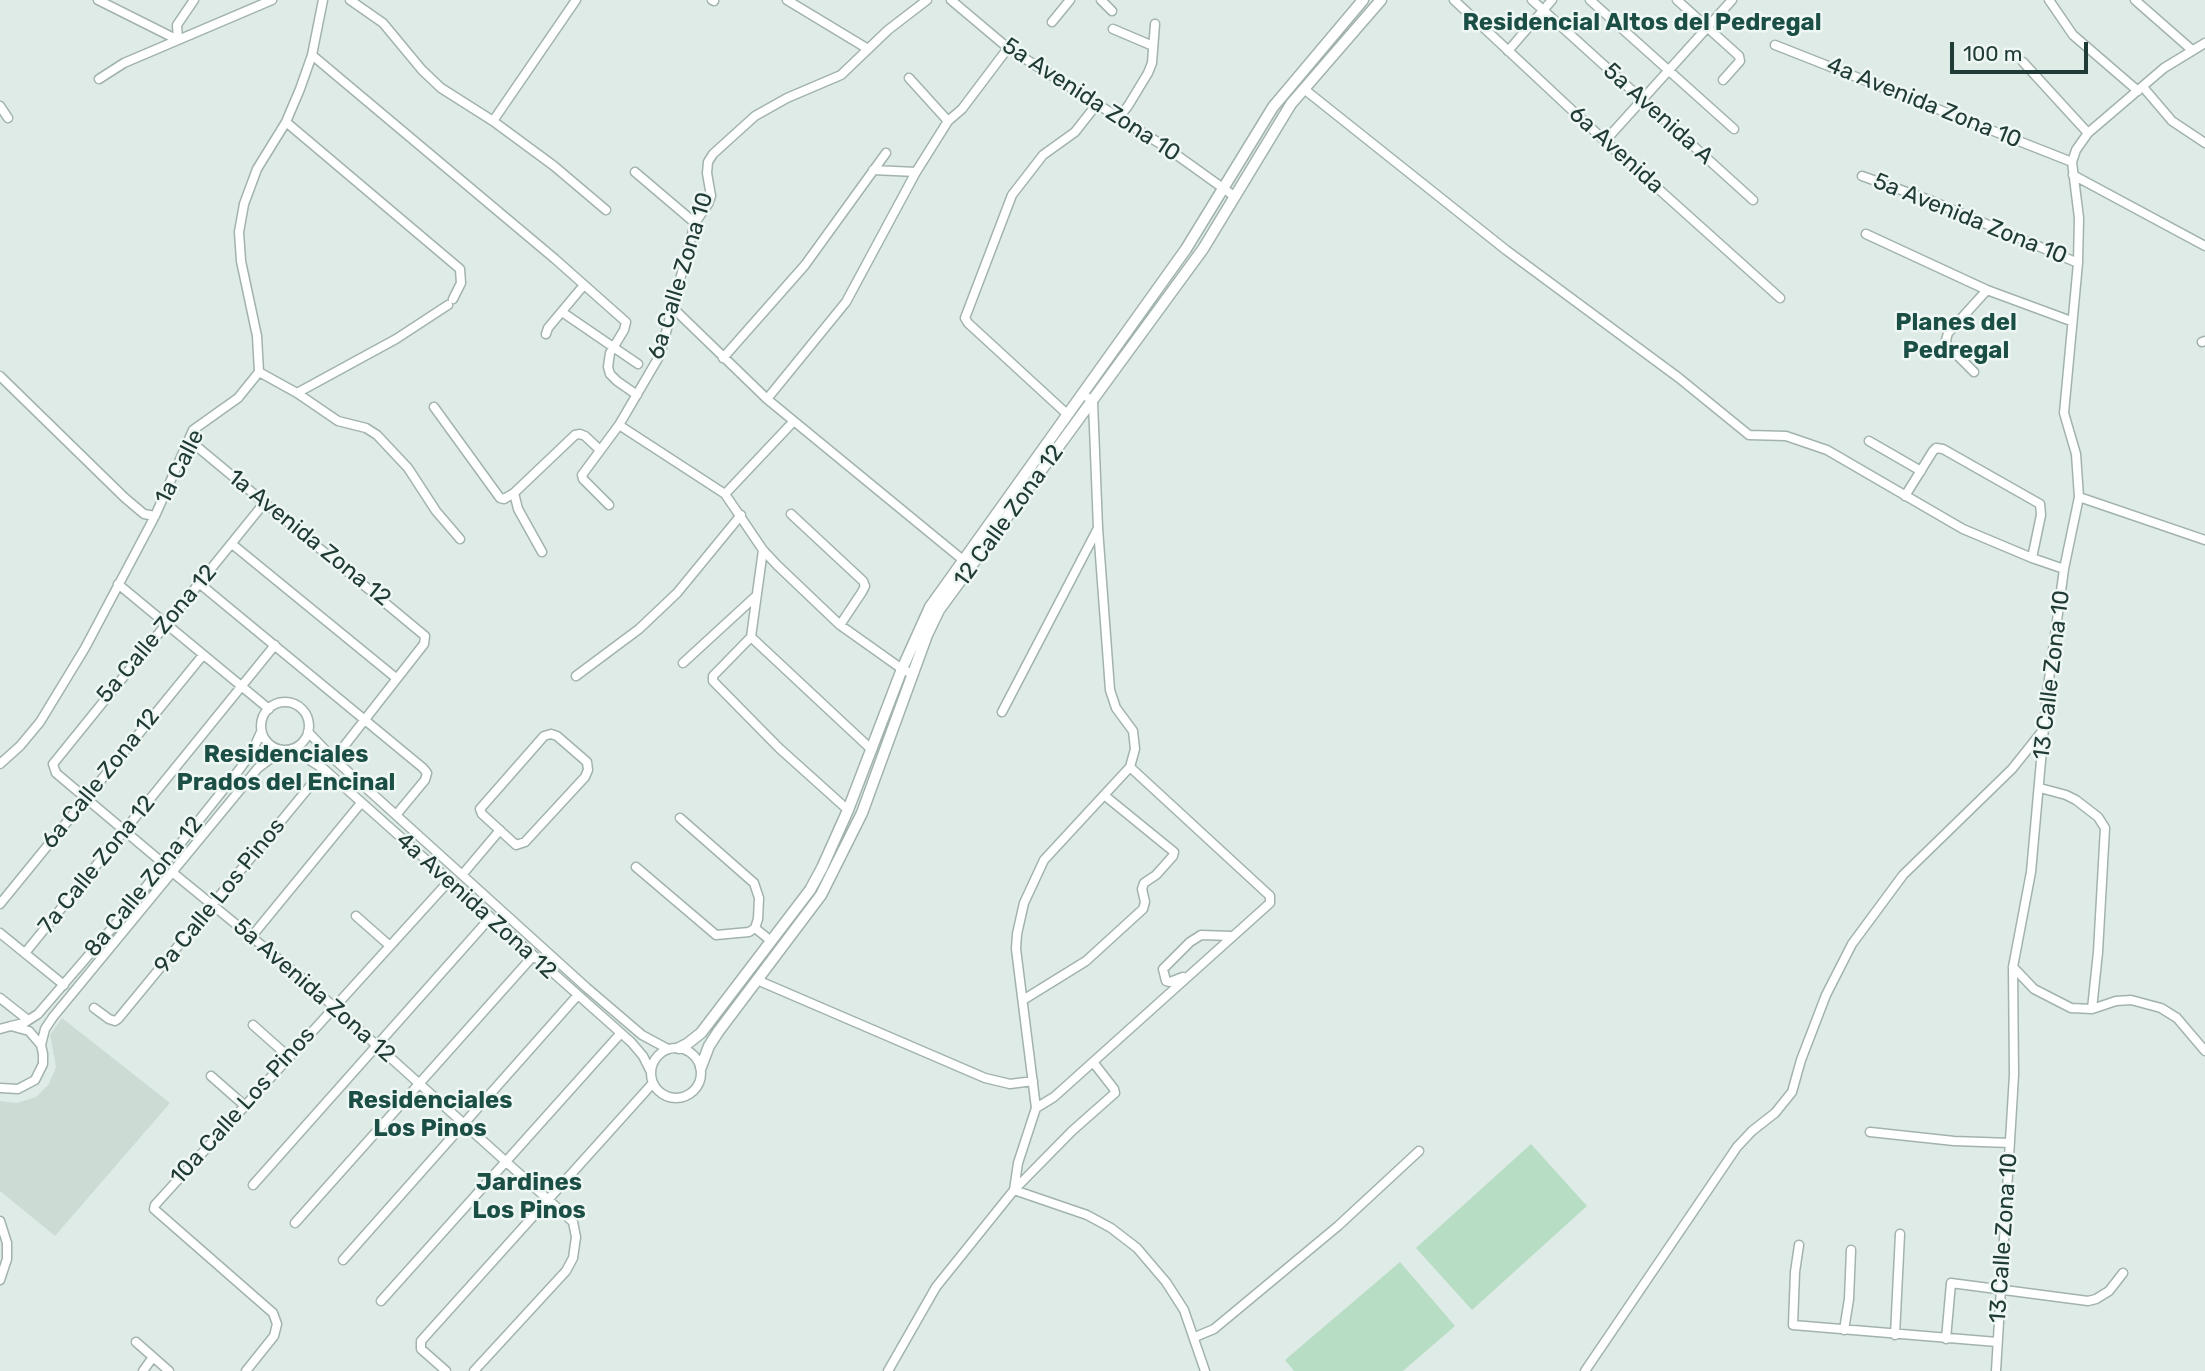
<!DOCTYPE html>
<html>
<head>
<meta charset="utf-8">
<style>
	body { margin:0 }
	#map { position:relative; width:2205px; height:1371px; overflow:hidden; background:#dfebe6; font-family:Rubik,sans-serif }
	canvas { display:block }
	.scale { position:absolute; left:1950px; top:42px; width:138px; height:32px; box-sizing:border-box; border:4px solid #203b36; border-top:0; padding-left:9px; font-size:21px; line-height:24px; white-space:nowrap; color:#203b36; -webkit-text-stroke:5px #eff7f4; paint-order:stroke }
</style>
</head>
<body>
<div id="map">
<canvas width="2205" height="1371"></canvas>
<div class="scale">100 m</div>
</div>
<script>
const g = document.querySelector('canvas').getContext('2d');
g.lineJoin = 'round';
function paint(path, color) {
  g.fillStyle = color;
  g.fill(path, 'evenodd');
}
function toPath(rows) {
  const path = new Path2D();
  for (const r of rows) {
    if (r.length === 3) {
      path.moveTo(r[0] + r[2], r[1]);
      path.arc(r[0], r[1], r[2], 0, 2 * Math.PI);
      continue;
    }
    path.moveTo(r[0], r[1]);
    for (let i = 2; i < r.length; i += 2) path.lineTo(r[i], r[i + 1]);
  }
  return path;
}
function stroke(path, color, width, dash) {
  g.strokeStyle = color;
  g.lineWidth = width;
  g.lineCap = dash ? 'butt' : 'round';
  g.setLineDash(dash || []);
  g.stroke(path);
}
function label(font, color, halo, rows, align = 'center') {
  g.font = font + ' Rubik,sans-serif';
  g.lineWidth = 5;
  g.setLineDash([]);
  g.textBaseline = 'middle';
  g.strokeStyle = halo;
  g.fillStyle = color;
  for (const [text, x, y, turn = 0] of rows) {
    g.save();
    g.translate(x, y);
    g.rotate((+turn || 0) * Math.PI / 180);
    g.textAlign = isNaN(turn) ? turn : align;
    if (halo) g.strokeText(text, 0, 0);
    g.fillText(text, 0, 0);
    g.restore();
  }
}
paint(toPath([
	[62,1018,170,1103,55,1236,0,1191,0,1101,17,1103,36,1097,49,1084,56,1067,50,1035]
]), '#cddbd5');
paint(toPath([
	[1531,1144,1587,1206,1472,1310,1416,1248],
	[1400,1262,1455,1326,1403,1371,1294,1371,1285,1360]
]), '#b7ddc4');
const minor = toPath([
	[98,0,178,40],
	[350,0,383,23,422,70,441,88,493,121,554,166,606,210],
	[712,0,714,1],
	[787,0,868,49],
	[951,0,1008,48,1167,148,1234,196],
	[1101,0,1112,11],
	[1454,0,1605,141,1780,298],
	[1532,0,1753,200],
	[1590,0,1734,129],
	[1677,0,1739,56,1740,61,1723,80],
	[2049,0,2073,35,2138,91],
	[2135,0,2192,50],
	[1052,22,1070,0],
	[1113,29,1153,46],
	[178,40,177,25,194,0],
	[1775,45,2072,162],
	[1508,51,1552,0],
	[312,55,555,259,626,322,624,330,610,353,608,367,610,374,617,381,637,395],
	[2023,62,2088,133],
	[909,78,948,121],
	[99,79,124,63,272,0],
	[2143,87,2172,121,2205,143],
	[1304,89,1506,250,1679,378,1749,435,1786,436,1827,450,1963,529,2032,558,2064,569],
	[0,106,8,118],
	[1119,117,1128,106,1148,73,1152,63,1155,24],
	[493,121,576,0],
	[286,122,460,269,461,283,453,299],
	[1605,141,1732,0],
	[873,170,916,172],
	[635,172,695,223],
	[2073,175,2205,246],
	[1862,176,1932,201,2078,263],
	[1866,234,1987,290,2071,321],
	[673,308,767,399,963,560],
	[562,312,638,364],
	[546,334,548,328,584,285],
	[2202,342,2205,341],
	[723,358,805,265,886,153],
	[259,372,297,393,338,421,366,428,377,435,408,468,436,511,460,539],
	[1974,372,1947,345,1946,340,1948,333,1987,290],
	[0,376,125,498,144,514,155,516],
	[297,393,396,339,448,305],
	[767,399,846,302,916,172,948,121,962,109,1008,48],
	[434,407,500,498,504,499,514,493,575,435,580,434,585,436,600,450],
	[1067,414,968,323,965,318,1012,195,1043,155,1075,132,1097,104],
	[619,425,725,494,763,550,777,565,840,625,902,669,913,674],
	[189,440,425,636,424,644,334,759],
	[1869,441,1921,471],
	[514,493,518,509,542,552],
	[725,494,793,422],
	[1905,496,1933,451,1936,448,1943,449,2040,504,2041,515,2032,558],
	[2079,497,2205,540],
	[609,505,583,479,582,475,619,425,660,355,695,223,708,204,711,196,707,173,708,162,713,154,755,116,787,98,841,75,888,30,927,0],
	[791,514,863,581,865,586,862,592,840,625],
	[232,544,396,678],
	[763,550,751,637,713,676,713,681,779,748,848,810],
	[118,584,269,709],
	[200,584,423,768,427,773,425,780,396,815],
	[751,637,872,750],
	[683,663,756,596],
	[576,676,639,629,677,593,741,515],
	[285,726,24],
	[1002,712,1098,528],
	[308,732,334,759,587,988,642,1035,668,1049],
	[551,734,557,736,587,762,588,770,585,777,525,842,516,845,482,814,480,809,544,736,551,734],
	[292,749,324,769,631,1042,643,1056,651,1072],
	[0,764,20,746,40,722,85,648,155,516,193,430,238,398,259,372,257,336,241,261,239,232,244,204,257,169,286,122,300,89,312,55,323,0],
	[2040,788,2066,795,2076,800,2098,817,2105,828,2098,952,2092,1009],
	[680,818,754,883,759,898,758,919,755,928,771,941],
	[164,864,56,773,53,764,265,502],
	[636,867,716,935,749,932,755,928],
	[172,872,303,979,573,1222,576,1237,573,1258,566,1271,474,1371],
	[462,875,500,830],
	[0,904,203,655],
	[356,916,390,946],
	[0,933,64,985],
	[252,936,361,803],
	[25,953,275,645],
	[2013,967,2034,989,2071,1008,2092,1009,2116,1001,2131,1000,2161,1008,2177,1018,2205,1051],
	[1183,977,1170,982,1166,981,1163,969,1190,942,1201,935,1232,936],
	[757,980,985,1078,1010,1084,1033,1081],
	[0,998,28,1020],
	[1023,1000,1086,961,1143,909,1145,902,1142,889,1144,883,1156,875,1173,856,1174,852,1104,795],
	[94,1008,109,1019,115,1021,118,1019,324,769],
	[253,1025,289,1057],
	[11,1026,24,1023,38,1014,125,913,239,770,252,752,261,732],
	[0,1029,11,1026,29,1031,41,1045,43,1054,43,1064,35,1080,18,1089,0,1088],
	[41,1045,45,1029,53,1017,258,768,282,750],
	[676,1073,25],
	[211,1076,244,1105],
	[1036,1108,1054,1097,1270,903,1270,896,1130,767],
	[1870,1132,1954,1141,2010,1143],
	[253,1185,490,918],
	[1014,1190,1018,1163,1036,1108,1016,949,1017,934,1024,903,1044,860,1130,767,1135,749,1133,731,1116,708,1110,690,1098,528,1093,402,1082,393],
	[1014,1190,1087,1215,1111,1228,1137,1248,1166,1282,1184,1310,1205,1371],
	[0,1221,7,1243,7,1259,0,1280],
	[295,1223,533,956],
	[1799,1245,1795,1272,1793,1325,1997,1342],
	[343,1260,577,996],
	[381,1301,621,1033],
	[1844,1330,1849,1299,1851,1250],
	[1895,1335,1900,1234],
	[1195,1337,1214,1329,1338,1226,1419,1151],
	[1946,1339,1951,1283,2088,1301,2096,1299,2109,1291,2123,1273],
	[136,1342,169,1371],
	[143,1371,153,1357],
	[246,1371,274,1336,277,1324,273,1313,154,1209,155,1205,449,881],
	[446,1371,421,1349,421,1341,653,1083],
	[888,1371,936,1287,1014,1190,1072,1131,1115,1093,1114,1089,1093,1062],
	[1585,1371,1737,1147,1752,1131,1775,1113,1792,1092,1801,1060,1826,995,1852,944,1903,875,2012,769,2044,729],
	[1996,1371,2014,1075,2013,967,2031,872,2047,694,2064,569,2079,497,2076,454,2064,413,2078,263,2079,218,2072,162,2076,150,2088,133,2164,68,2205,43]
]);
const tertiary = toPath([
	[679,1048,687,1044,701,1033,810,890,822,868,848,810,902,669,930,607,1186,249,1273,107,1363,0],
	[701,1067,709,1046,718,1032,821,895,862,813,927,635,939,610,1203,249,1291,104,1381,0]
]);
stroke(minor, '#a2b3ae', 11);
stroke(tertiary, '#a2b3ae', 13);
stroke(minor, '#fff', 8);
stroke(tertiary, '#fff', 10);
label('23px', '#203b36', '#eff7f4', [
	["5a Avenida Zona 10",1091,100,33],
	["4a Avenida Zona 10",1924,103,22],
	["5a Avenida A",1658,114,42],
	["6a Avenida",1616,150,42],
	["5a Avenida Zona 10",1970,219,22],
	["6a Calle Zona 10",681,276,-73],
	["1a Calle",180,467,-63],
	["12 Calle Zona 12",1009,516,-54],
	["1a Avenida Zona 12",309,538,39],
	["5a Calle Zona 12",157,634,-50],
	["13 Calle Zona 10",2052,675,-83],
	["6a Calle Zona 12",101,779,-51],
	["7a Calle Zona 12",97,865,-51],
	["8a Calle Zona 12",144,887,-51],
	["9a Calle Los Pinos",220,896,-51],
	["4a Avenida Zona 12",476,906,42],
	["5a Avenida Zona 12",314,991,41],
	["10a Calle Los Pinos",243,1106,-48],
	["13 Calle Zona 10",2004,1238,-86]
]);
label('bold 24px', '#1b4e45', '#eff7f4', [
	["Residencial Altos del Pedregal",1642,23],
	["Planes del",1956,323],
	["Pedregal",1956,351],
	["Residenciales",286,755],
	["Prados del Encinal",286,783],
	["Residenciales",430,1101],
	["Los Pinos",430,1129],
	["Jardines",529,1183],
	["Los Pinos",529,1211]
]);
</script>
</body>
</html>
